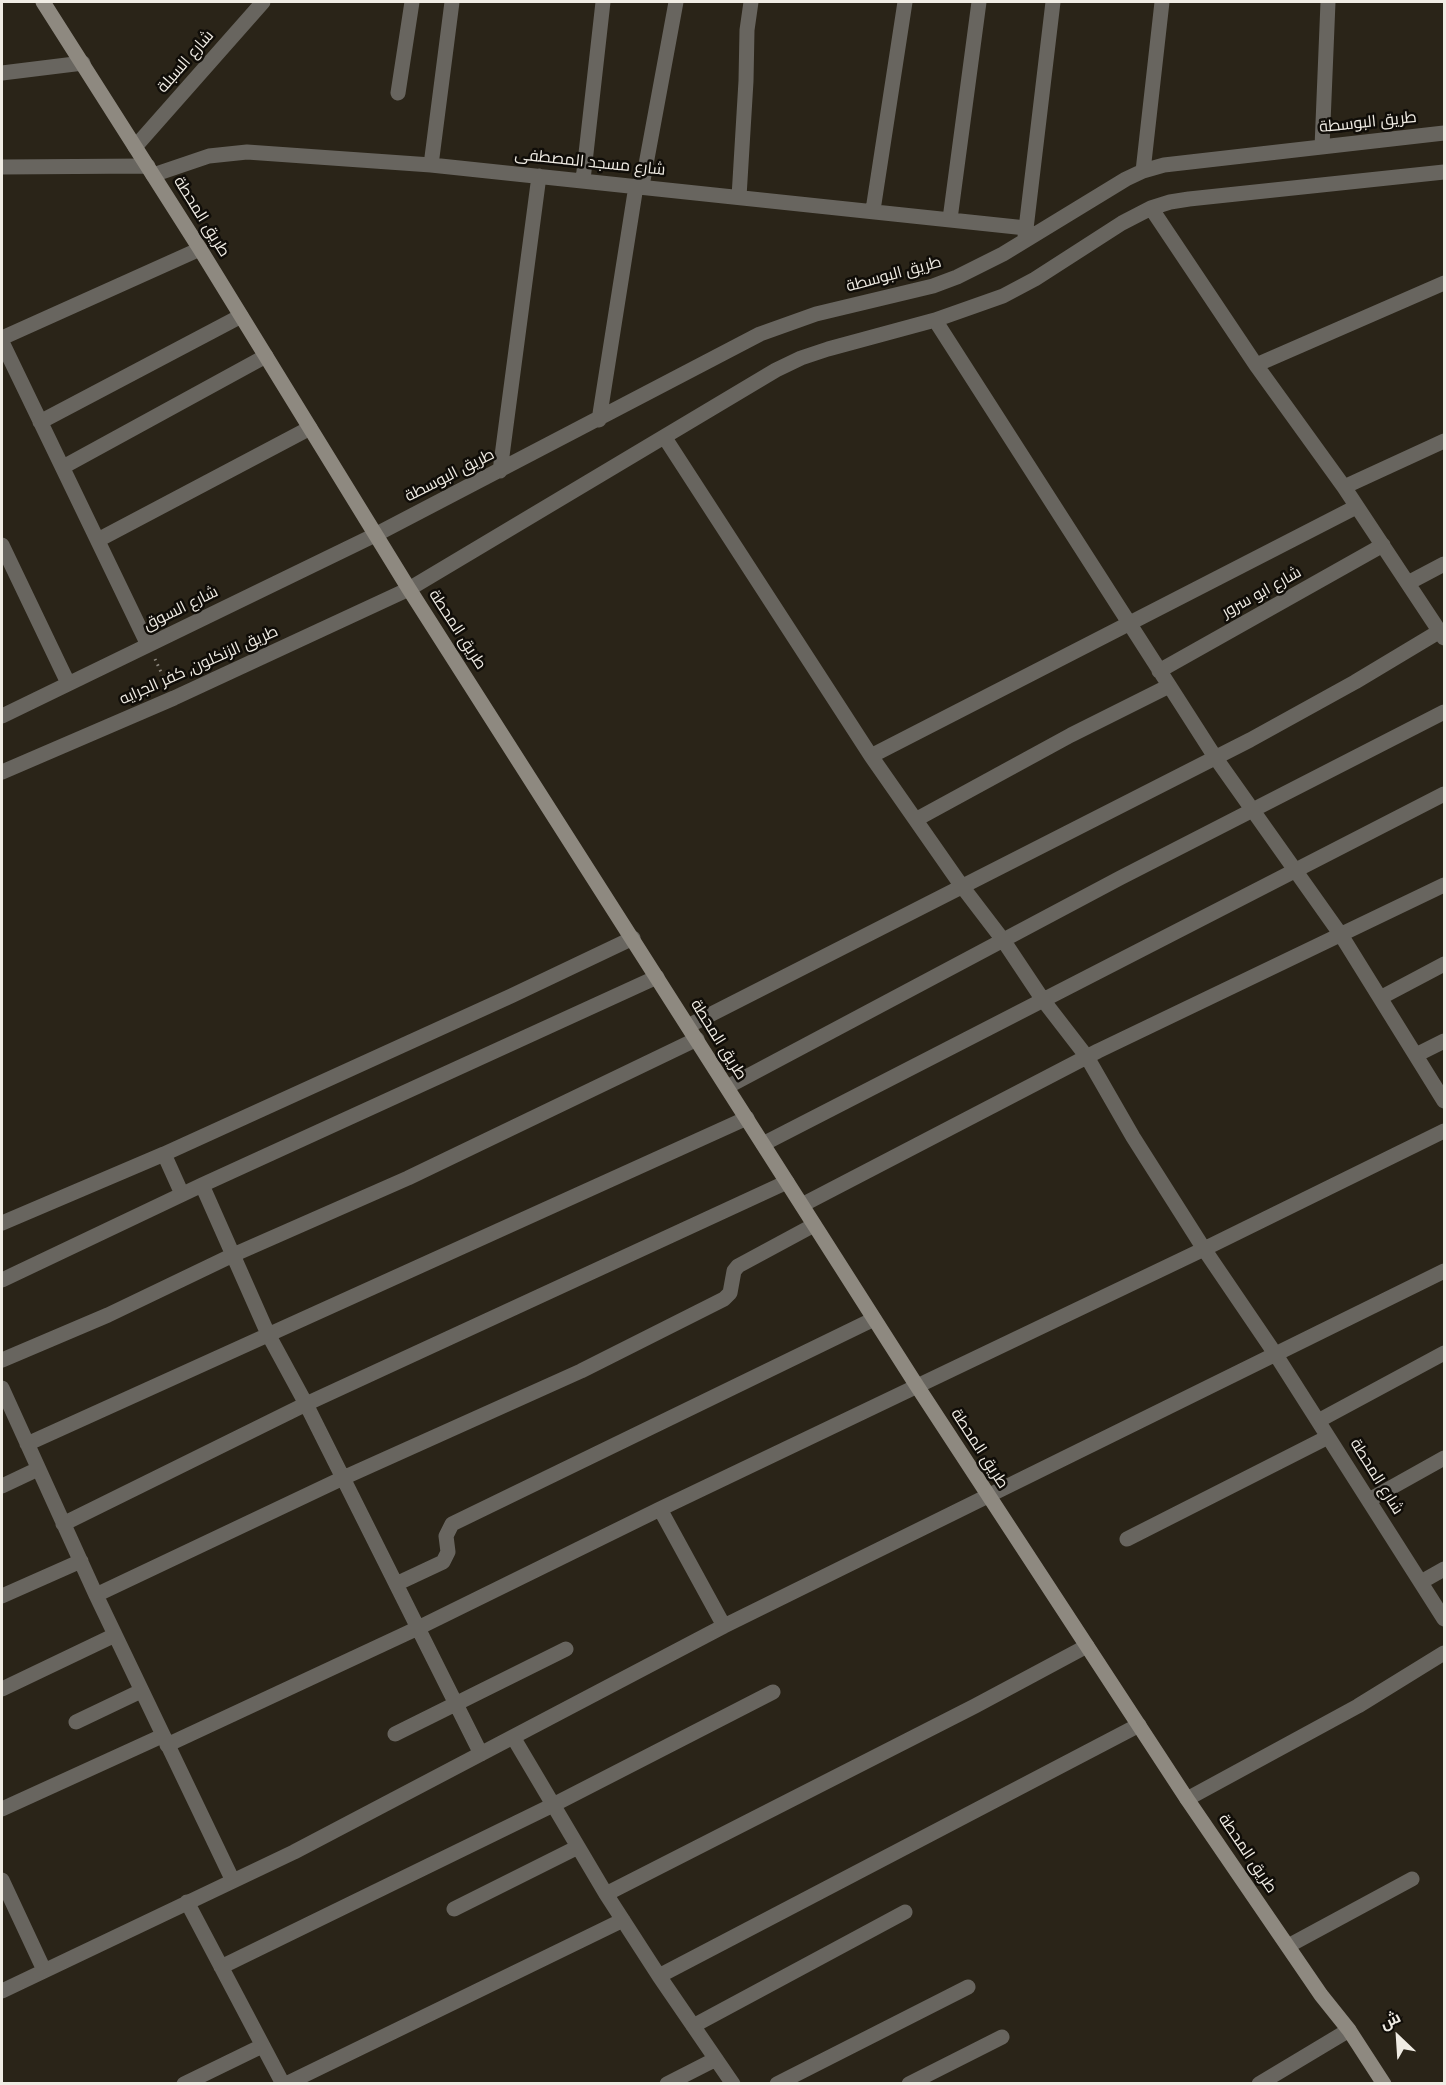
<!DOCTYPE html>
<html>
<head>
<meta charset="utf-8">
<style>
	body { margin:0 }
	#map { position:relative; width:1446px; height:2085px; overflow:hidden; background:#2a2418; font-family:Poppins,Cairo,sans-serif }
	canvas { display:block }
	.frame { position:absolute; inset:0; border:3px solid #f0ece4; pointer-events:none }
	.north { position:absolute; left:1368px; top:2007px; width:60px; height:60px; -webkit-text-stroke:4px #100d08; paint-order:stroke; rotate:335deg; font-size:16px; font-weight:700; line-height:24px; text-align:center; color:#f0ece4 }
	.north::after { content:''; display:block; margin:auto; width:21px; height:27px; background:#f0ece4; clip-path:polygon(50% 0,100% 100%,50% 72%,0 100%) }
</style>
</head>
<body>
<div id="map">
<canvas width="1446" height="2085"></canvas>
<div class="frame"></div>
<div class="north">ش</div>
</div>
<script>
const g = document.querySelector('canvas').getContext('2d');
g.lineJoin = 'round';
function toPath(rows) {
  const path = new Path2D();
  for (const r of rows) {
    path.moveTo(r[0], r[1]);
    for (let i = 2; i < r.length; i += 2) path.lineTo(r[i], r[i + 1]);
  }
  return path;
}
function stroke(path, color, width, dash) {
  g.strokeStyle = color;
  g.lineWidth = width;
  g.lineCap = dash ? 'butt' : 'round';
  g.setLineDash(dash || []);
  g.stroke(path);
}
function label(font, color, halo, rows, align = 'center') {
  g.font = font + ' Poppins,Cairo,sans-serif';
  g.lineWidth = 5;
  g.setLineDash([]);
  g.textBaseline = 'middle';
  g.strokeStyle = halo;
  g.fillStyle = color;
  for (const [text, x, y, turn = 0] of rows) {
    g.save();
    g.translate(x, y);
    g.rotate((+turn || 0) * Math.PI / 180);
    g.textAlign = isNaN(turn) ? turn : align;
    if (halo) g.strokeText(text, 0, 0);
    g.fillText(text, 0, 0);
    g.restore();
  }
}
stroke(toPath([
	[155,659,166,683]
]), '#8d887e', 3, [1.5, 4.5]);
stroke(toPath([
	[2,73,83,63],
	[398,93,412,2],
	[135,147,263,2],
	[1322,147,1328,2],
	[431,165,452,2],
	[2,167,148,166],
	[1143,171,1162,2],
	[153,175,209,156,247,152,431,165,1026,228],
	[583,180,603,2],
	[642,186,676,2],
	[739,197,746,81,747,30,751,2],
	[1151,208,1256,365,1344,487,1444,638],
	[873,210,905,2],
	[950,219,979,2],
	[1025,237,1053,2],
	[935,320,1215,757,1341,935,1444,1101],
	[2,338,200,249],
	[2,342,148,645],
	[1256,365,1444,283],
	[599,420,636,186],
	[40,422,241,316],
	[665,438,871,756,961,885,1003,940,1043,1000,1087,1057,1133,1137,1204,1249,1276,1355,1444,1619],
	[63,467,266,356],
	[500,471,539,176],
	[1344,487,1444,441],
	[98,540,310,428],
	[2,545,68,683],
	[1408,583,1444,564],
	[1159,671,1383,545],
	[2,716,375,535,760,334,816,314,933,286,957,277,1003,254,1126,179,1143,171,1164,165,1444,133],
	[871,756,1356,507],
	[2,772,174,698,409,589,776,370,801,358,828,349,935,320,1003,296,1035,279,1122,223,1151,208,1170,202,1189,199,1444,172],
	[917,819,1071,735,1169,686],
	[1380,998,1444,964],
	[688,1026,1250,740,1355,682,1440,631],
	[1416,1055,1444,1041],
	[727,1087,1120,878,1444,712],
	[763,1144,1444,794],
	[164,1154,182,1194],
	[202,1185,268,1334,306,1404,481,1754],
	[802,1205,1098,1051,1444,885],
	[2,1223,164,1154,265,1108,511,996,633,938],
	[2,1280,202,1185,657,977],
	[2,1360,108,1315,233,1255,408,1178,697,1039],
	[2,1388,96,1595,233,1881],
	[1318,1421,1444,1353],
	[27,1444,747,1118],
	[2,1486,38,1469],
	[1369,1500,1444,1458],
	[660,1509,724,1626],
	[63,1524,306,1404,787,1182],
	[1127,1539,1328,1437],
	[1421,1582,1444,1569],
	[396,1584,443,1562,448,1552,446,1536,452,1524,874,1319],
	[96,1595,343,1478,581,1371,724,1299,730,1293,734,1271,738,1266,814,1225],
	[2,1596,81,1561],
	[2,1689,115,1635],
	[76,1722,141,1691],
	[395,1734,566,1649],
	[513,1737,606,1894,659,1976,733,2084],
	[167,1745,418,1628,660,1509,1204,1249,1444,1131],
	[1187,1799,1358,1706,1444,1653],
	[2,1809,162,1736],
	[2,1880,44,1970],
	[606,1894,975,1706,1087,1646],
	[187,1902,283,2084],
	[454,1909,578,1847],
	[1288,1946,1412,1879],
	[221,1967,553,1805,773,1692],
	[659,1976,1139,1725],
	[2,1991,294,1852,724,1626,1444,1271],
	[693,2026,905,1912],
	[184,2084,262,2046],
	[286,2084,623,1920],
	[667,2084,716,2059],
	[777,2084,968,1987],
	[909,2084,1002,2037],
	[1259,2084,1349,2030]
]), '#68655f', 15);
stroke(toPath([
	[43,2,200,249,409,589,917,1386,1187,1799,1321,1995,1349,2030,1384,2084]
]), '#8e8980', 15);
label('16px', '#f0ece4', '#100d08', [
	["شارع السبلة",186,62,-49],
	["طريق البوسطة",1368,123,-6],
	["شارع مسجد المصطفى",590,163,6],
	["طريق المحطة",201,217,58],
	["طريق البوسطة",894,275,-15],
	["طريق البوسطة",450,476,-27],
	["شارع ابو سرور",1262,593,-29],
	["شارع السوق",181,609,-26],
	["طريق المحطة",457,630,57],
	["طريق الزنكلون, كفر الجرايه",199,666,-24],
	["طريق المحطة",718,1040,58],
	["طريق المحطة",979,1449,57],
	["شارع المحطة",1376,1477,58],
	["طريق المحطة",1247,1854,56]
]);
</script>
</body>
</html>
